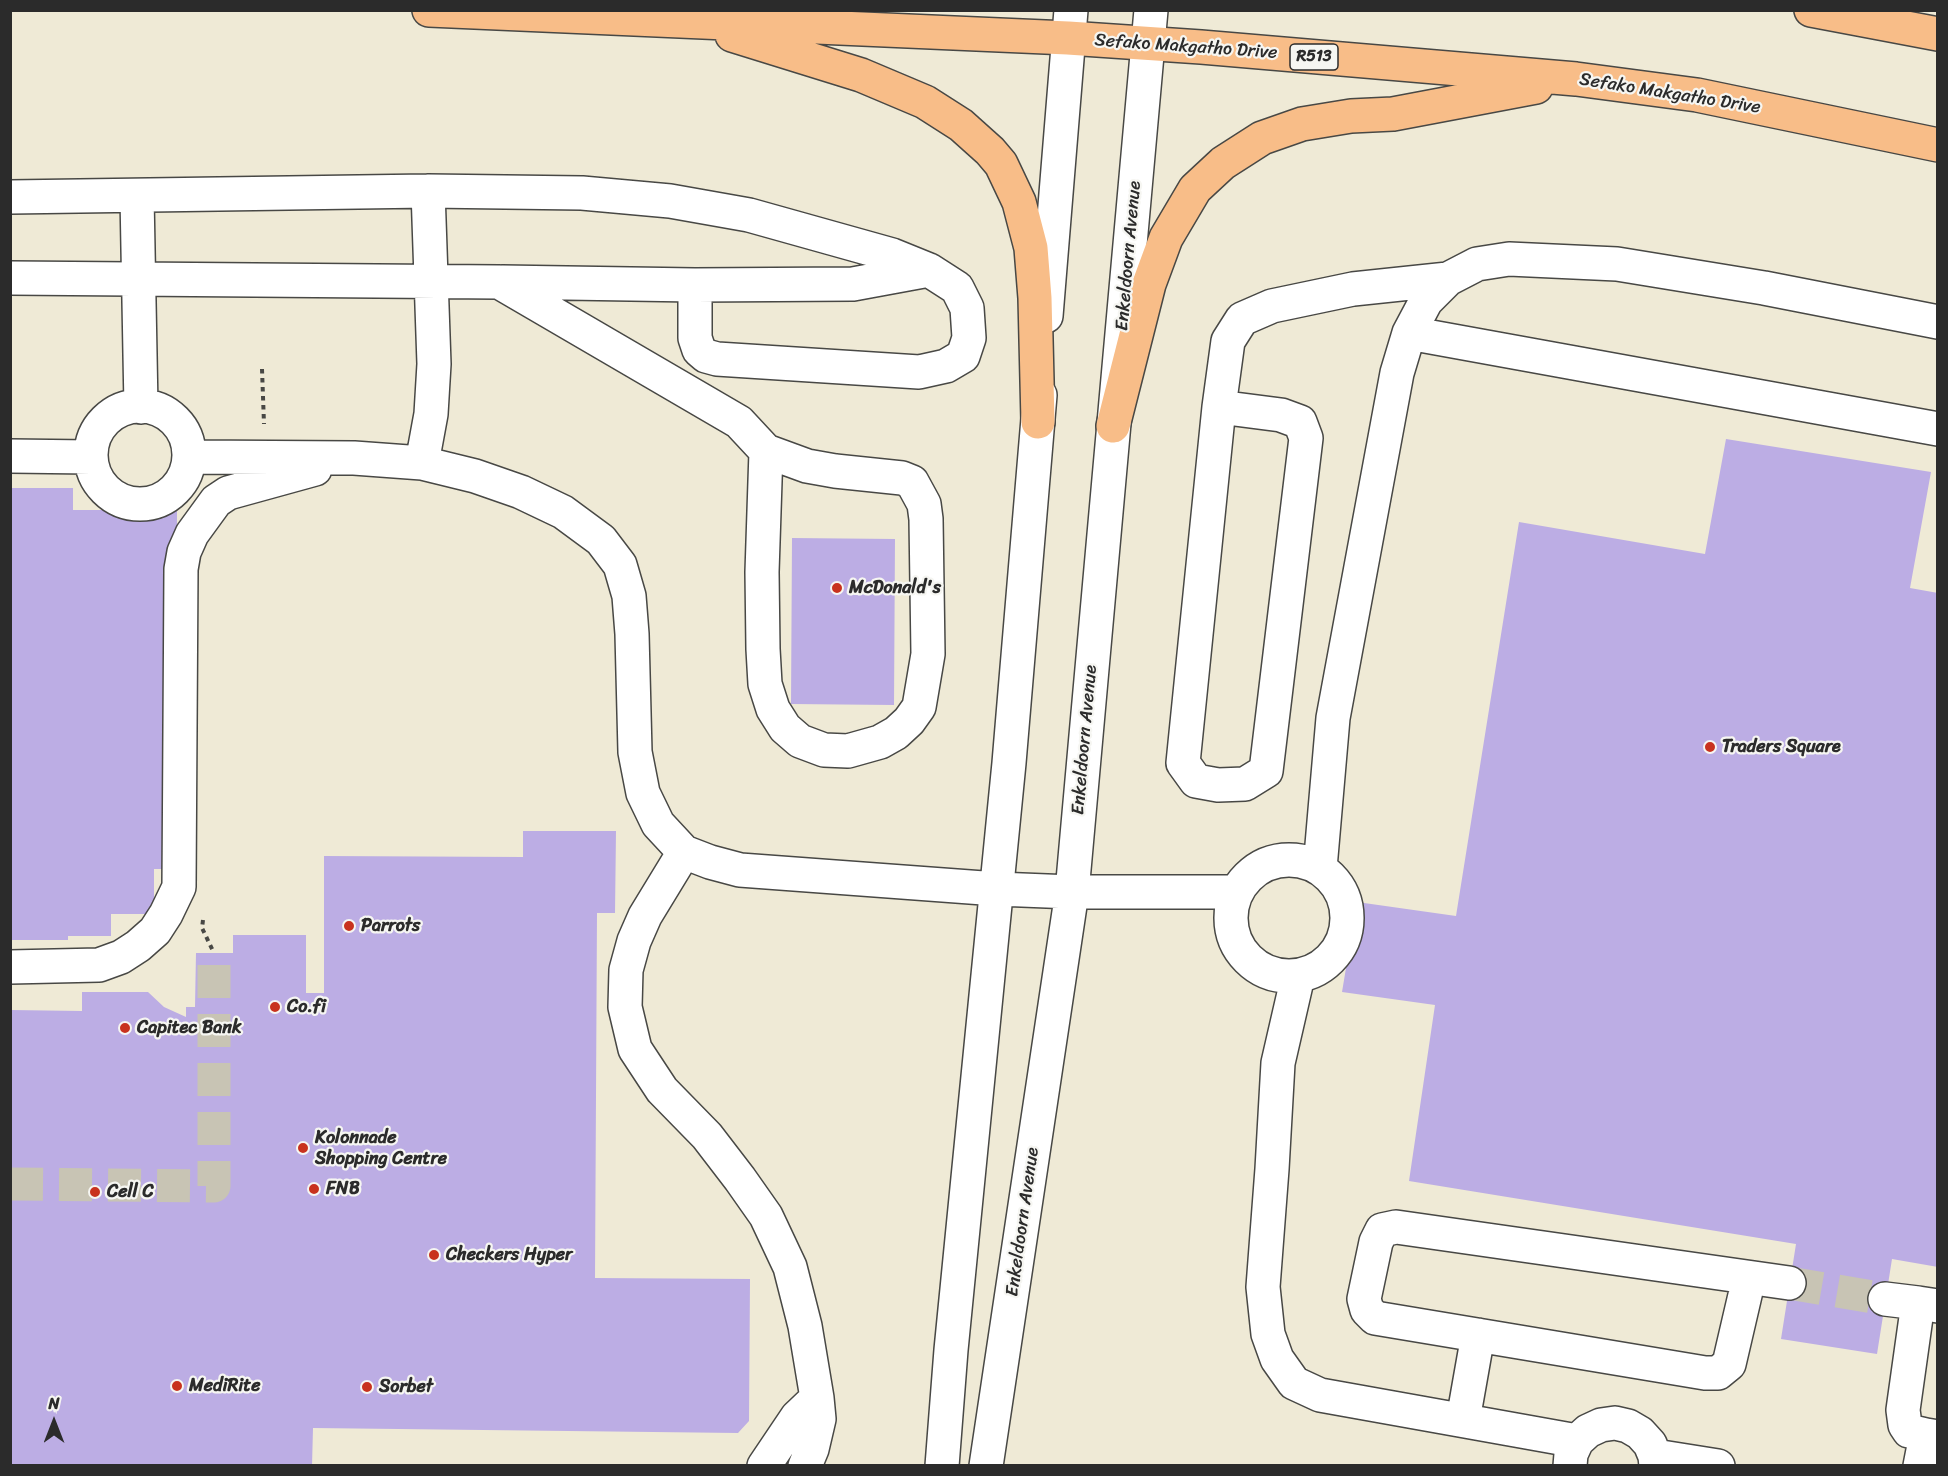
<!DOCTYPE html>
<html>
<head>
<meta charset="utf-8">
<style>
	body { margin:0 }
	#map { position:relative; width:1948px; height:1476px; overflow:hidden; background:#efead6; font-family:Sriracha,sans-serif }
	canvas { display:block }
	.frame { position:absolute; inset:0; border:12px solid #2b2b2b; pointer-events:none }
	.north { position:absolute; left:24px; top:1392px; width:60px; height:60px; -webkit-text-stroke:4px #f6f6f2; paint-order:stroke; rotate:0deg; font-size:16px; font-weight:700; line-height:24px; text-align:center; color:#2b2b2b }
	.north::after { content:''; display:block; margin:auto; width:21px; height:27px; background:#2b2b2b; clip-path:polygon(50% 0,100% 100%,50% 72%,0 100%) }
</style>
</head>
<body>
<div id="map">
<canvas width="1948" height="1476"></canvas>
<div class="frame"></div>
<div class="north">N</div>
</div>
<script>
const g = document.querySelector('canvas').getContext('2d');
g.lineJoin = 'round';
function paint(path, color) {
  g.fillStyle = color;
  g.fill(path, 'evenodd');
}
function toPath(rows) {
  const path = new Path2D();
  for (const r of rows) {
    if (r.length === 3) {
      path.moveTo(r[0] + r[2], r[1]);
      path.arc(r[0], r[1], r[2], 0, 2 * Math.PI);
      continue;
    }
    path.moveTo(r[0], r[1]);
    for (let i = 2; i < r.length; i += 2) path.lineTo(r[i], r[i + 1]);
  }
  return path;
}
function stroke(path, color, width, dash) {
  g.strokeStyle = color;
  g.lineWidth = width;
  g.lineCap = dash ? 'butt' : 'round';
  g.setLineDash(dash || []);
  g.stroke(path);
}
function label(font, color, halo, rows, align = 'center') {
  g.font = font + ' Sriracha,sans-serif';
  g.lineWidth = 4.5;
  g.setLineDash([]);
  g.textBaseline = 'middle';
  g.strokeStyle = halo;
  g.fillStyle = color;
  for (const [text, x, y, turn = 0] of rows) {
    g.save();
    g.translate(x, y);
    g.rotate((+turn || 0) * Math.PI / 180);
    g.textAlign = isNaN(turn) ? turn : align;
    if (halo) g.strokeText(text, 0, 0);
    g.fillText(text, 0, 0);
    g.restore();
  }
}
paint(toPath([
	[1726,439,1931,472,1910,588,1938,593,1938,1267,1892,1259,1877,1354,1781,1339,1796,1244,1409,1181,1435,1005,1342,992,1357,902,1456,916,1519,522,1705,554],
	[10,488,73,488,73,510,177,510,176,869,154,869,154,914,111,914,111,936,68,936,68,940,10,940],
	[792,538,895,539,894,705,791,704],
	[523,831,616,831,615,913,597,913,595,1278,750,1279,749,1421,738,1433,313,1428,312,1466,10,1466,10,1010,82,1011,82,992,148,992,164,1007,186,1017,186,1007,195,1007,196,953,233,953,233,935,306,935,306,993,324,993,324,856,523,857]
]), '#bcade4');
stroke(toPath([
	[10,1184,214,1186,214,953],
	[1789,1283,1885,1299]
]), '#c8c4b4', 33, [33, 16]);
const minor = toPath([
	[137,196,141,407],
	[10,197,428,191,582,193,670,201,749,215,892,255,929,270,957,288,967,308,969,338,963,356,946,366,919,372,717,359,706,356,699,350,695,338,695,285,502,282],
	[10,278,499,282,739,422,766,451,807,466,835,471,902,478,912,482,924,504,926,519,928,654,919,707,909,721,896,733,880,742,848,751,824,750,800,741,785,728,773,709,765,684,763,649,762,572,766,451],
	[695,285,853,284,929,270],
	[1046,316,1071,10],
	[1409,333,1938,429],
	[140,455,49],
	[1219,407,1281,415,1300,422,1306,438,1266,771,1245,784,1218,785,1196,781,1183,763,1219,407,1228,341,1242,319,1272,306,1353,289,1448,279],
	[10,456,91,457],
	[189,457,354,458,422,463,475,476,521,492,563,512,601,540,620,565,629,596,632,634,635,752,643,793,658,824,684,852,710,862,740,870,997,889,1072,892,1237,892],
	[422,463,431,414,434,364,428,191],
	[684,852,645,916,634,941,626,970,625,1007,635,1049,662,1090,707,1136,740,1179,766,1216,790,1267,805,1326,817,1398,819,1419,812,1449,805,1466],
	[1289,918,58],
	[1320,868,1333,718,1397,373,1409,333,1426,301,1448,279,1477,264,1509,259,1617,264,1764,288,1938,322],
	[10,967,99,965,121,957,138,946,155,931,166,914,179,887,181,569,184,552,192,534,216,501,228,493,315,469],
	[1298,976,1278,1063,1272,1169,1263,1287,1268,1334,1277,1359,1294,1383,1320,1395,1577,1441],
	[1749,1278,1729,1364,1718,1373,1705,1373,1375,1318,1367,1310,1364,1299,1376,1242,1382,1230,1396,1227,1789,1283],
	[1885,1299,1918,1303],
	[1463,1420,1478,1335],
	[1926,1435,1909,1431,1905,1425,1903,1410,1918,1303,1938,1306],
	[1655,1456,1718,1466],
	[764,1466,797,1417,817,1398],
	[942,1466,951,1350,1009,763,1040,395],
	[986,1466,1072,892,1151,10],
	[1570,1466,1571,1454,1577,1441,1588,1431,1601,1425,1615,1423,1628,1426,1640,1433,1650,1444,1655,1456,1656,1466],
	[1920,1466,1926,1435,1938,1437]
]);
const major = toPath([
	[429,10,1068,38,1201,47,1576,79,1697,95,1938,145],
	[1811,10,1938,34],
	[732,35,861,75,925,102,961,125,990,151,1001,164,1019,202,1031,248,1035,298,1038,422],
	[1113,426,1149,284,1166,238,1195,189,1223,163,1262,138,1302,124,1351,116,1393,114,1536,87]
]);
stroke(minor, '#484845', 36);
stroke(major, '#484845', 36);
stroke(toPath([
	[262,369,264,424],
	[203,920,202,928,214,953]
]), '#484845', 4, [4.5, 4.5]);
stroke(minor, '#fff', 33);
stroke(major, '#f8bd88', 33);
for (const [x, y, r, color] of [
	[837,588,6,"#c8321e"],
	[1710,747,6,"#c8321e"],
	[349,926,6,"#c8321e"],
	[275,1007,6,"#c8321e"],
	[125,1028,6,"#c8321e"],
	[303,1148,6,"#c8321e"],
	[314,1189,6,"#c8321e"],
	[95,1192,6,"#c8321e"],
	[434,1255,6,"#c8321e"],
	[177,1386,6,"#c8321e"],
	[367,1387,6,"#c8321e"]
]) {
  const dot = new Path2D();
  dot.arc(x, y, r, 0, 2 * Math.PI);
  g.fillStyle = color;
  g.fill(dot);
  stroke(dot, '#f6f6f2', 2);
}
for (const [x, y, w] of [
	[1314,57,48]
]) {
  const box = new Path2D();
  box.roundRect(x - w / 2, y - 13, w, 26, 4.5);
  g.fillStyle = '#f6f6f2';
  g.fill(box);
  stroke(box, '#2b2b2b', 1.5);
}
label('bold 16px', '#2b2b2b', null, [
	["R513",1314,57]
]);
label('18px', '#2b2b2b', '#f6f6f2', [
	["Sefako Makgatho Drive",1186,47,4],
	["Sefako Makgatho Drive",1670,94,9],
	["Enkeldoorn Avenue",1129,256,-85],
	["Enkeldoorn Avenue",1085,740,-85],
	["Enkeldoorn Avenue",1023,1222,-82]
]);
label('bold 18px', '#2b2b2b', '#f6f6f2', [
	["McDonald's",849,588],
	["Traders Square",1722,747],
	["Parrots",361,926],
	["Co.fi",287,1007],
	["Capitec Bank",137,1028],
	["Kolonnade",315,1138],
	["Shopping Centre",315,1159],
	["FNB",326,1189],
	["Cell C",107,1192],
	["Checkers Hyper",446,1255],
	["MediRite",189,1386],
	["Sorbet",379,1387]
], 'left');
</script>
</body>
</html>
